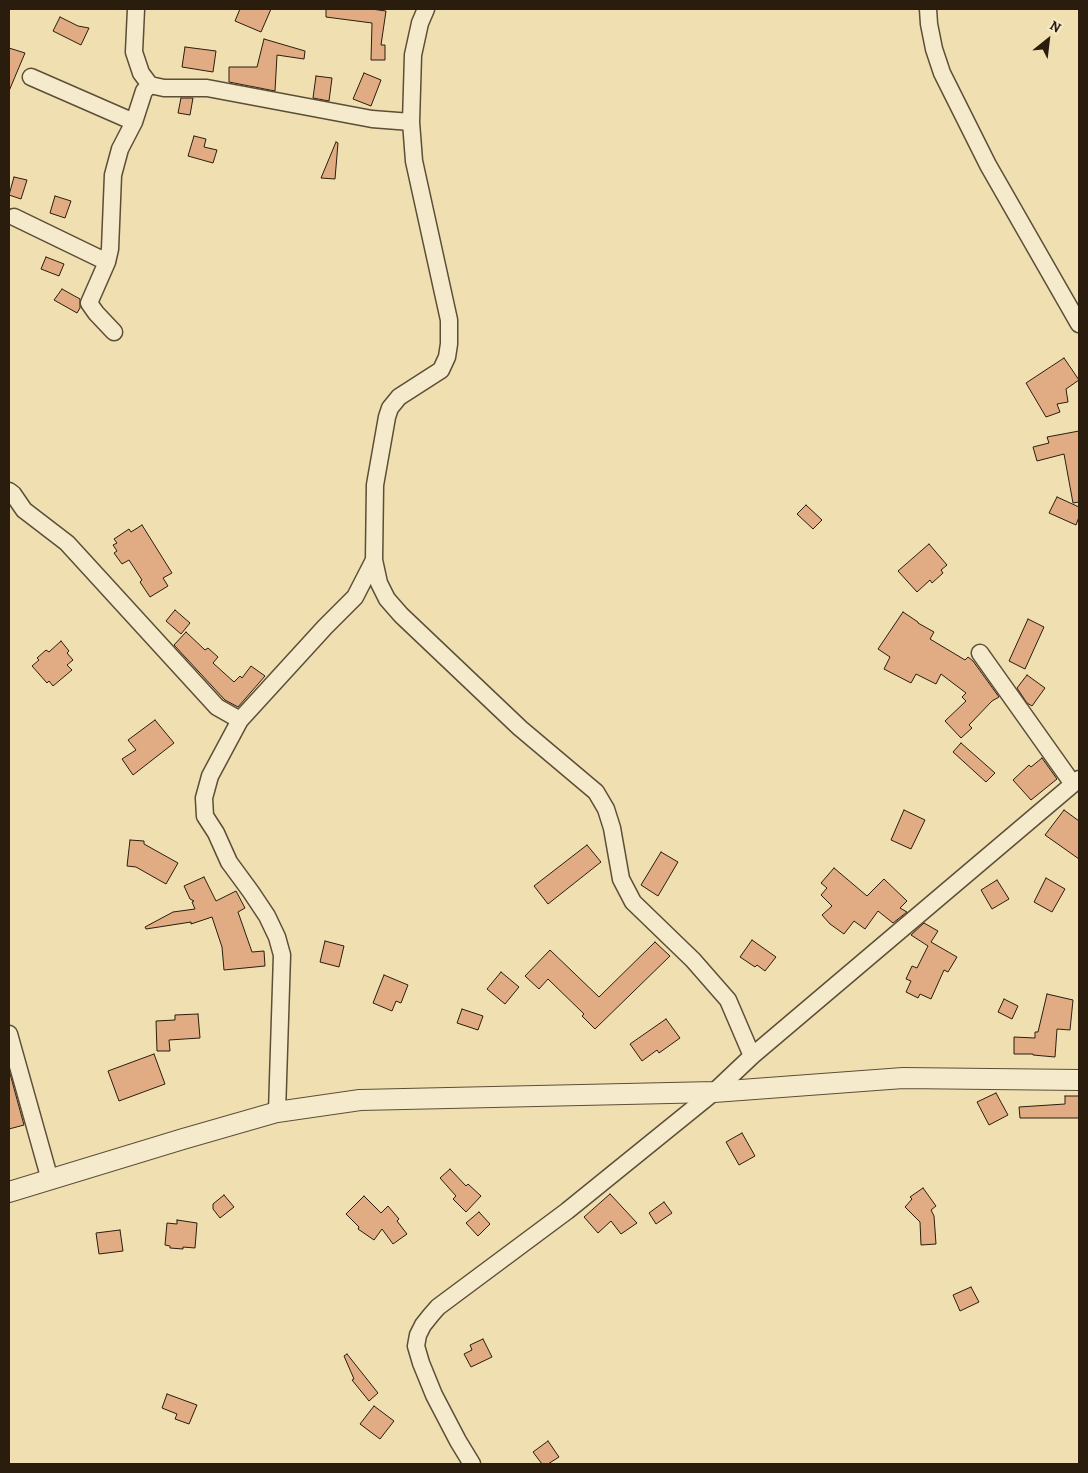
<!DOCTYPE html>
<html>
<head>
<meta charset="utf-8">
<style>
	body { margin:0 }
	#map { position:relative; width:1088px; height:1473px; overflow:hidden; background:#f0e0b1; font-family:Alegreya,serif }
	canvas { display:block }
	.frame { position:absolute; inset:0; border:10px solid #2a1d0e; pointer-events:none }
	.north { position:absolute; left:1023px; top:15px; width:50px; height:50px; -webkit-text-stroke:4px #f5ebcc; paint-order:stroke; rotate:29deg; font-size:14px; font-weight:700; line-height:20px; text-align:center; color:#2a1d0e }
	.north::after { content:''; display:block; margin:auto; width:18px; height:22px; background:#2a1d0e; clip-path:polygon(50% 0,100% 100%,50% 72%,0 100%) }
</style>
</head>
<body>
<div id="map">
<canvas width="1088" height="1473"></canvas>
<div class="frame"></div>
<div class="north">N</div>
</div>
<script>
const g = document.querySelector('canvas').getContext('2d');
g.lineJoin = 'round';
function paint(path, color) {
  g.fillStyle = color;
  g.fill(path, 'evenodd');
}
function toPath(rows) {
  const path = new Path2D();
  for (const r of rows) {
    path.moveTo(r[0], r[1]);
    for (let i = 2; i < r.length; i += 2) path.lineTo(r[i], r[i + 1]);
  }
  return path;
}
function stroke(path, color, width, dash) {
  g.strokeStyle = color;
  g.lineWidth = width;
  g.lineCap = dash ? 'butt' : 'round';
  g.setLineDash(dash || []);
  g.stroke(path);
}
const building = toPath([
	[240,9,271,9,261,32,235,21,240,9],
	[326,9,371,9,386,11,381,45,385,45,385,60,371,60,372,23,326,17,326,9],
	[60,17,78,26,89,28,81,45,53,31,60,17],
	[264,39,305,51,304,59,277,55,275,91,229,82,229,67,257,67,264,39],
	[185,47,216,51,213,72,182,67,185,47],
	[9,48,25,53,9,91,9,48],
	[364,73,381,80,371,106,353,99,364,73],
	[316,76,332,78,329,101,313,98,316,76],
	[181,98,193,98,190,115,178,113,181,98],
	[194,136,206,139,204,147,217,150,213,163,188,156,194,136],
	[336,142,338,143,335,179,321,178,336,142],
	[14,177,27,180,21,199,9,195,14,177],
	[55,196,71,201,65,218,50,213,55,196],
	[46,257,64,264,59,276,41,269,46,257],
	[62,289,80,299,80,308,77,313,54,300,62,289],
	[1064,358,1079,380,1066,389,1068,402,1057,404,1060,412,1046,417,1026,383,1064,358],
	[1079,431,1079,502,1073,503,1064,454,1037,461,1033,447,1049,443,1047,437,1079,431],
	[1057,497,1079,507,1079,517,1076,525,1049,513,1057,497],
	[806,505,822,520,813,529,797,514,806,505],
	[142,525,172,573,163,578,168,586,150,597,140,582,142,580,129,560,122,564,114,553,117,551,113,545,117,543,114,539,129,529,131,532,142,525],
	[929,544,947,565,941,570,943,573,932,583,930,580,917,592,898,571,929,544],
	[175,610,190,623,181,634,166,621,175,610],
	[903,612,918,622,918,623,934,632,930,639,965,660,968,657,973,661,999,697,992,701,969,725,972,728,961,738,945,721,966,701,962,697,966,693,941,674,936,684,916,674,911,683,884,669,890,657,878,649,903,612],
	[1028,619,1044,627,1025,669,1009,661,1028,619],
	[186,632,205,650,208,648,218,657,213,663,234,682,240,676,242,678,251,666,265,676,238,707,225,700,174,645,186,632],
	[61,641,69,651,67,653,73,660,67,665,72,670,53,686,49,681,47,683,32,666,39,660,37,658,46,650,49,652,61,641],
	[1027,675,1045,688,1032,706,1027,703,1017,688,1027,675],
	[155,720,174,743,133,775,122,759,136,750,128,740,155,720],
	[961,743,995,773,986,782,953,752,961,743],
	[1042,758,1057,779,1031,800,1013,780,1029,765,1031,767,1042,758],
	[904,810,925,820,911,849,891,840,904,810],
	[1064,810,1079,821,1079,859,1045,835,1064,810],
	[130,840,144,841,144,844,178,863,166,884,136,867,127,866,130,840],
	[587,845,601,862,548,904,534,886,587,845],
	[661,852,678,862,658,896,641,885,661,852],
	[834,868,867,896,884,879,907,901,900,908,907,912,893,923,878,911,865,929,854,921,844,934,830,924,822,915,832,906,821,895,827,888,821,883,834,868],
	[204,877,216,901,236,891,245,908,238,912,252,952,264,951,265,966,224,970,222,947,212,917,191,924,191,922,146,929,145,927,173,912,195,909,192,902,194,901,190,899,184,886,204,877],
	[1046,878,1065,889,1052,912,1034,902,1046,878],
	[997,880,1009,899,992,909,981,890,997,880],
	[924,923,938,931,931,942,957,957,948,972,944,970,931,999,920,994,918,998,906,992,911,981,906,979,912,966,917,968,928,946,911,935,924,923],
	[752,940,776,957,765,971,757,965,755,967,740,957,752,940],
	[325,941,344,946,339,967,320,962,325,941],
	[655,942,670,956,595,1029,582,1016,584,1014,548,979,539,989,525,976,550,950,599,997,655,942],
	[501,972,519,987,505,1004,487,989,501,972],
	[384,975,408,985,401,1003,396,1001,392,1011,373,1003,384,975],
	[1047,994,1073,1000,1070,1030,1057,1029,1055,1057,1033,1055,1033,1054,1014,1054,1014,1037,1035,1038,1035,1032,1038,1032,1047,994],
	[1004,999,1018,1006,1012,1019,998,1012,1004,999],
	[462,1009,483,1016,478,1030,457,1023,462,1009],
	[198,1014,200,1038,169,1040,170,1051,157,1051,156,1021,175,1020,175,1015,198,1014],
	[666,1019,680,1038,659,1053,657,1050,642,1061,630,1044,666,1019],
	[154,1054,165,1084,119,1101,108,1071,154,1054],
	[9,1070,24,1125,9,1129,9,1070],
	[996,1093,1008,1115,989,1125,977,1102,996,1093],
	[1065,1096,1079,1096,1079,1118,1020,1118,1019,1107,1065,1104,1065,1096],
	[742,1133,755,1156,739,1165,726,1142,742,1133],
	[450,1169,466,1186,468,1184,481,1196,466,1212,453,1199,456,1196,440,1178,450,1169],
	[923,1188,936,1206,931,1210,934,1216,936,1244,921,1245,920,1222,905,1207,912,1199,910,1197,923,1188],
	[610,1194,637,1223,621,1234,611,1221,598,1233,584,1217,610,1194],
	[224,1195,234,1207,220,1218,213,1209,213,1204,224,1195],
	[364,1196,381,1213,388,1206,399,1219,397,1221,407,1234,393,1244,382,1229,374,1240,358,1229,359,1227,346,1214,364,1196],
	[664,1202,672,1213,656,1224,649,1213,664,1202],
	[479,1212,490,1224,478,1236,466,1223,479,1212],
	[177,1220,197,1223,195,1248,183,1247,183,1249,170,1248,170,1246,165,1245,167,1223,177,1224,177,1220],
	[120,1230,123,1251,99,1254,96,1233,120,1230],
	[971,1287,979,1302,960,1311,953,1295,971,1287],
	[483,1339,492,1357,471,1367,464,1354,472,1350,470,1345,483,1339],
	[347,1354,378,1393,369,1401,352,1380,354,1379,344,1356,347,1354],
	[167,1394,197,1405,189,1424,175,1419,177,1414,162,1408,167,1394],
	[374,1406,394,1421,380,1439,360,1424,374,1406],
	[548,1441,559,1457,548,1464,542,1464,533,1452,548,1441]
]);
paint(building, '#e1ab84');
stroke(building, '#2a1d0e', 1);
const minor = toPath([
	[136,9,134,52,141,73,150,85],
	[928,9,929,24,934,49,942,73,988,165,1079,324],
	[31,77,134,122],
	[14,217,107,262],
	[114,332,96,313,89,303,107,262,110,249,113,175,120,149,134,122,144,91,150,85,164,88,207,88,372,119,411,122],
	[9,491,13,494,24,510,67,543,217,707,240,720],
	[374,560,379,583,387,599,401,615,520,728,596,792,606,809,612,828,621,879,633,902,693,960,728,1000,752,1056],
	[980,653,1073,784],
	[9,1034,50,1180],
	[277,1112,282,955,277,937,267,916,251,892,229,862,216,833,205,816,204,798,210,776,240,720,325,627,355,597,374,560,375,485,387,417,390,408,399,397,441,370,447,357,449,344,449,320,414,161,411,122,413,55,420,23,426,9],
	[472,1464,458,1441,434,1395,421,1363,416,1346,418,1335,423,1325,431,1315,438,1307,567,1211,714,1092,752,1056,1079,779]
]);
const tertiary = toPath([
	[9,1192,183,1139,277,1112,360,1100,714,1092,903,1078,1079,1080]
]);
stroke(minor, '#5c4e37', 19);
stroke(tertiary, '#5c4e37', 22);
stroke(minor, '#f5ebcc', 16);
stroke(tertiary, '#f5ebcc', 20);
</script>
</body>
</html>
